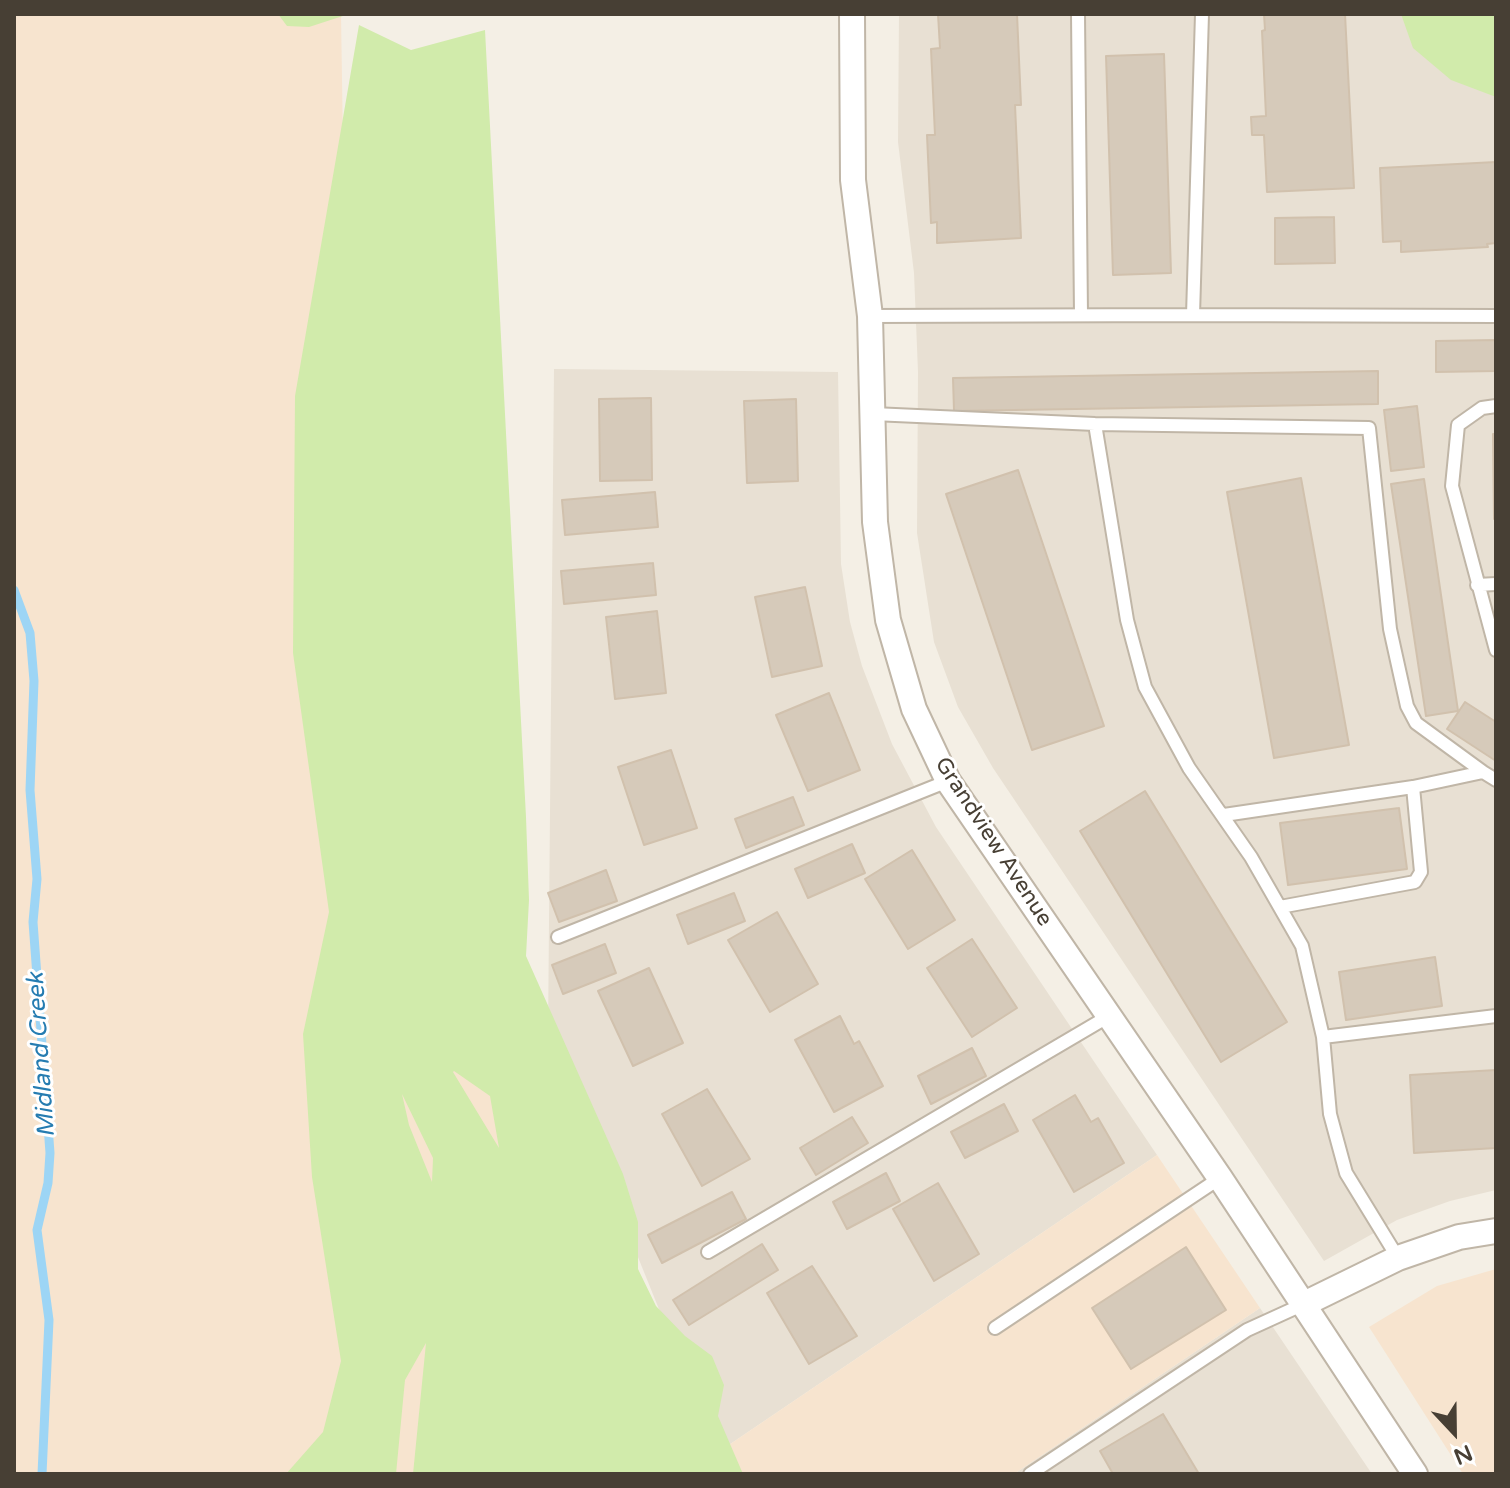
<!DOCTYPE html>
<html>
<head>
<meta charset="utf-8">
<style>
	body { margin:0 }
	#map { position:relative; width:1510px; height:1488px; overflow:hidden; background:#f4efe5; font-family:"Varela Round",sans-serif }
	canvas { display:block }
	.frame { position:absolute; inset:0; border:16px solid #473f34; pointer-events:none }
	.north { position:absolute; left:1414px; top:1392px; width:80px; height:80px; -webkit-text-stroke:6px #fff; paint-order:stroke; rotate:158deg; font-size:22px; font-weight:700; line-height:32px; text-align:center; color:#473f34 }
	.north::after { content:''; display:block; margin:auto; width:28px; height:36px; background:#473f34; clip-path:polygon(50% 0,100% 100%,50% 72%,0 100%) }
</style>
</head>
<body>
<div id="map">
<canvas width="1510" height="1488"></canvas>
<div class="frame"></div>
<div class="north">N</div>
</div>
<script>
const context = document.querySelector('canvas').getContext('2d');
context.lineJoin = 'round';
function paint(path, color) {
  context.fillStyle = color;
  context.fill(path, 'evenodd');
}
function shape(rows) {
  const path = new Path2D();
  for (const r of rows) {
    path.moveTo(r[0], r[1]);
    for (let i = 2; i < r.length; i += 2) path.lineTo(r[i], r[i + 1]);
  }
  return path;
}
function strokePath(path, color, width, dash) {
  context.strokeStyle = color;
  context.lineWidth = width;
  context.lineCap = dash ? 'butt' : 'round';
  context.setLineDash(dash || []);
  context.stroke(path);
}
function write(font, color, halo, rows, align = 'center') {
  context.font = font + ' "Varela Round",sans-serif';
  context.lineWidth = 6;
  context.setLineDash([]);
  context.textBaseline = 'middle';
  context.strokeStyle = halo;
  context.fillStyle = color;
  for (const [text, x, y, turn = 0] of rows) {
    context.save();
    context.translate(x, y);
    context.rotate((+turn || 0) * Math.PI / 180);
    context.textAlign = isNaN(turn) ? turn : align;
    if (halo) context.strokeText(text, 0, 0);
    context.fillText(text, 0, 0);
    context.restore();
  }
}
const residential = shape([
	[899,14,1496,14,1496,1190,1450,1201,1397,1220,1324,1261,993,768,958,707,934,642,917,533,918,372,914,273,898,142],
	[554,369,838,372,841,564,850,622,862,666,892,744,936,827,1157,1155,717,1453,548,1034],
	[1260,1308,1372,1474,1014,1474]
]);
const commercial = shape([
	[14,14,341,14,349,538,715,1474,14,1474],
	[1157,1155,1260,1308,1014,1474,726,1474,717,1453],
	[1496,1269,1496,1474,1463,1474,1369,1327,1437,1286]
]);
const green = shape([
	[278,14,349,14,309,27,287,26],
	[1401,14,1496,14,1496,97,1451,80,1413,48],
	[359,25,411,50,485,30,526,817,529,900,526,956,623,1174,638,1222,638,1269,656,1306,685,1336,712,1356,724,1385,718,1416,743,1474,413,1474,426,1343,405,1380,396,1474,286,1474,323,1432,341,1361,312,1177,303,1034,329,912,293,653,295,396],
	[454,1071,490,1096,499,1148,453,1072],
	[402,1094,433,1158,432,1182,409,1125]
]);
const stream = shape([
	[14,590,30,633,34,681,30,790,37,879,33,922,50,1153,48,1183,37,1230,49,1320,42,1474]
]);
const building = shape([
	[938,14,1017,14,1021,105,1015,105,1021,238,937,243,937,222,931,223,927,135,935,135,931,49,940,48,938,14],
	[1264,14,1345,14,1354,188,1267,192,1264,135,1252,135,1251,117,1266,116,1262,31,1265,30,1264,14],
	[1164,54,1171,273,1113,275,1106,56,1164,54],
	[1496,162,1496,243,1487,244,1488,247,1401,252,1401,241,1383,242,1380,168,1496,162],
	[1334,217,1335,263,1275,264,1275,218,1334,217],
	[1496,340,1496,371,1436,372,1436,341,1496,340],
	[1378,371,1378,404,954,411,953,378,1378,371],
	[651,398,652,480,600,481,599,399,651,398],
	[796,399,798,481,747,483,744,401,796,399],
	[1417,406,1424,467,1391,471,1384,410,1417,406],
	[1493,434,1496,434,1496,519,1494,519,1493,434],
	[1018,470,1104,726,1032,750,946,494,1018,470],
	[1301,478,1349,745,1274,758,1227,492,1301,478],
	[1424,479,1458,711,1426,716,1391,484,1424,479],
	[655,492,658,527,565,535,562,500,655,492],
	[653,563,656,595,564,604,561,571,653,563],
	[805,587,822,666,772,677,755,597,805,587],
	[657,611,666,693,615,699,606,617,657,611],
	[829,693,860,770,808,791,776,715,829,693],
	[1465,702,1496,722,1496,761,1447,729,1465,702],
	[671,750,697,828,644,845,618,767,671,750],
	[1145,791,1287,1022,1221,1062,1080,831,1145,791],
	[793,797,804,825,746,848,735,819,793,797],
	[1399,808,1407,869,1288,885,1280,823,1399,808],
	[852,844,865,873,808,898,795,869,852,844],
	[912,850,955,920,908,949,865,879,912,850],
	[606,870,617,901,559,922,548,893,606,870],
	[734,893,745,921,688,944,677,915,734,893],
	[777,912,818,984,770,1012,728,940,777,912],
	[972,939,1017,1008,972,1037,927,968,972,939],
	[605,944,616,973,563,994,552,965,605,944],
	[1435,957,1442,1006,1346,1020,1339,972,1435,957],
	[649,968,683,1043,633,1066,598,991,649,968],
	[840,1016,854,1044,859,1041,883,1086,834,1112,795,1040,840,1016],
	[972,1048,986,1076,931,1104,918,1076,972,1048],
	[1496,1070,1496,1148,1414,1153,1410,1075,1496,1070],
	[707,1089,750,1159,702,1186,662,1114,707,1089],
	[1075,1095,1091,1122,1098,1118,1124,1163,1074,1192,1033,1120,1075,1095],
	[1004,1104,1018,1131,965,1158,951,1132,1004,1104],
	[852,1117,868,1143,816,1175,800,1148,852,1117],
	[886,1173,900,1201,847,1229,833,1202,886,1173],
	[938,1183,979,1254,934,1281,893,1209,938,1183],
	[732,1192,746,1219,662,1263,648,1235,732,1192],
	[762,1244,778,1270,689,1325,673,1300,762,1244],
	[1186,1247,1226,1310,1131,1369,1092,1308,1186,1247],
	[812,1266,857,1336,809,1364,767,1293,812,1266],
	[1163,1414,1199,1474,1113,1474,1100,1451,1163,1414]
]);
const service = shape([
	[1078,14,1081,315],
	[1193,315,1496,316],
	[870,316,1193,315,1202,14],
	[1496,406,1482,408,1458,425,1452,486,1496,650],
	[873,414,1095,424,1369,428,1390,629,1407,706,1416,723,1483,772],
	[1095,424,1127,620,1145,687,1189,768,1251,857,1302,946,1323,1037,1330,1114,1346,1173,1398,1258],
	[1477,585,1496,584],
	[1224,815,1413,787,1483,772,1496,780],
	[1280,907,1415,882,1421,872,1413,787],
	[558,937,948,781],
	[1323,1037,1496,1016],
	[708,1252,1109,1016],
	[995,1328,1220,1178],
	[1030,1474,1247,1330,1304,1304]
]);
const minor = shape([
	[852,14,853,180,870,316,875,522,888,620,914,709,948,781,1220,1178,1415,1474],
	[1304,1304,1398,1258,1459,1237,1496,1231]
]);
const streetNames = [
	["Grandview Avenue",993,842,57]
];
const waterNames = [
	["Midland Creek",42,1055,-94]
];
paint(residential, '#e8e0d3');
paint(commercial, '#f7e4cf');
paint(green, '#d1ebab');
strokePath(stream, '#9dd5f5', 9);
paint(building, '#d6caba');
strokePath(building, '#d1c1ad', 2);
strokePath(service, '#c0b6a7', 16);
strokePath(minor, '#c0b6a7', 28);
strokePath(service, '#fff', 12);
strokePath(minor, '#fff', 24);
write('22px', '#473f34', '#fff', streetNames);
write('italic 24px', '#257cb1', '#fff', waterNames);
</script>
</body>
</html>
